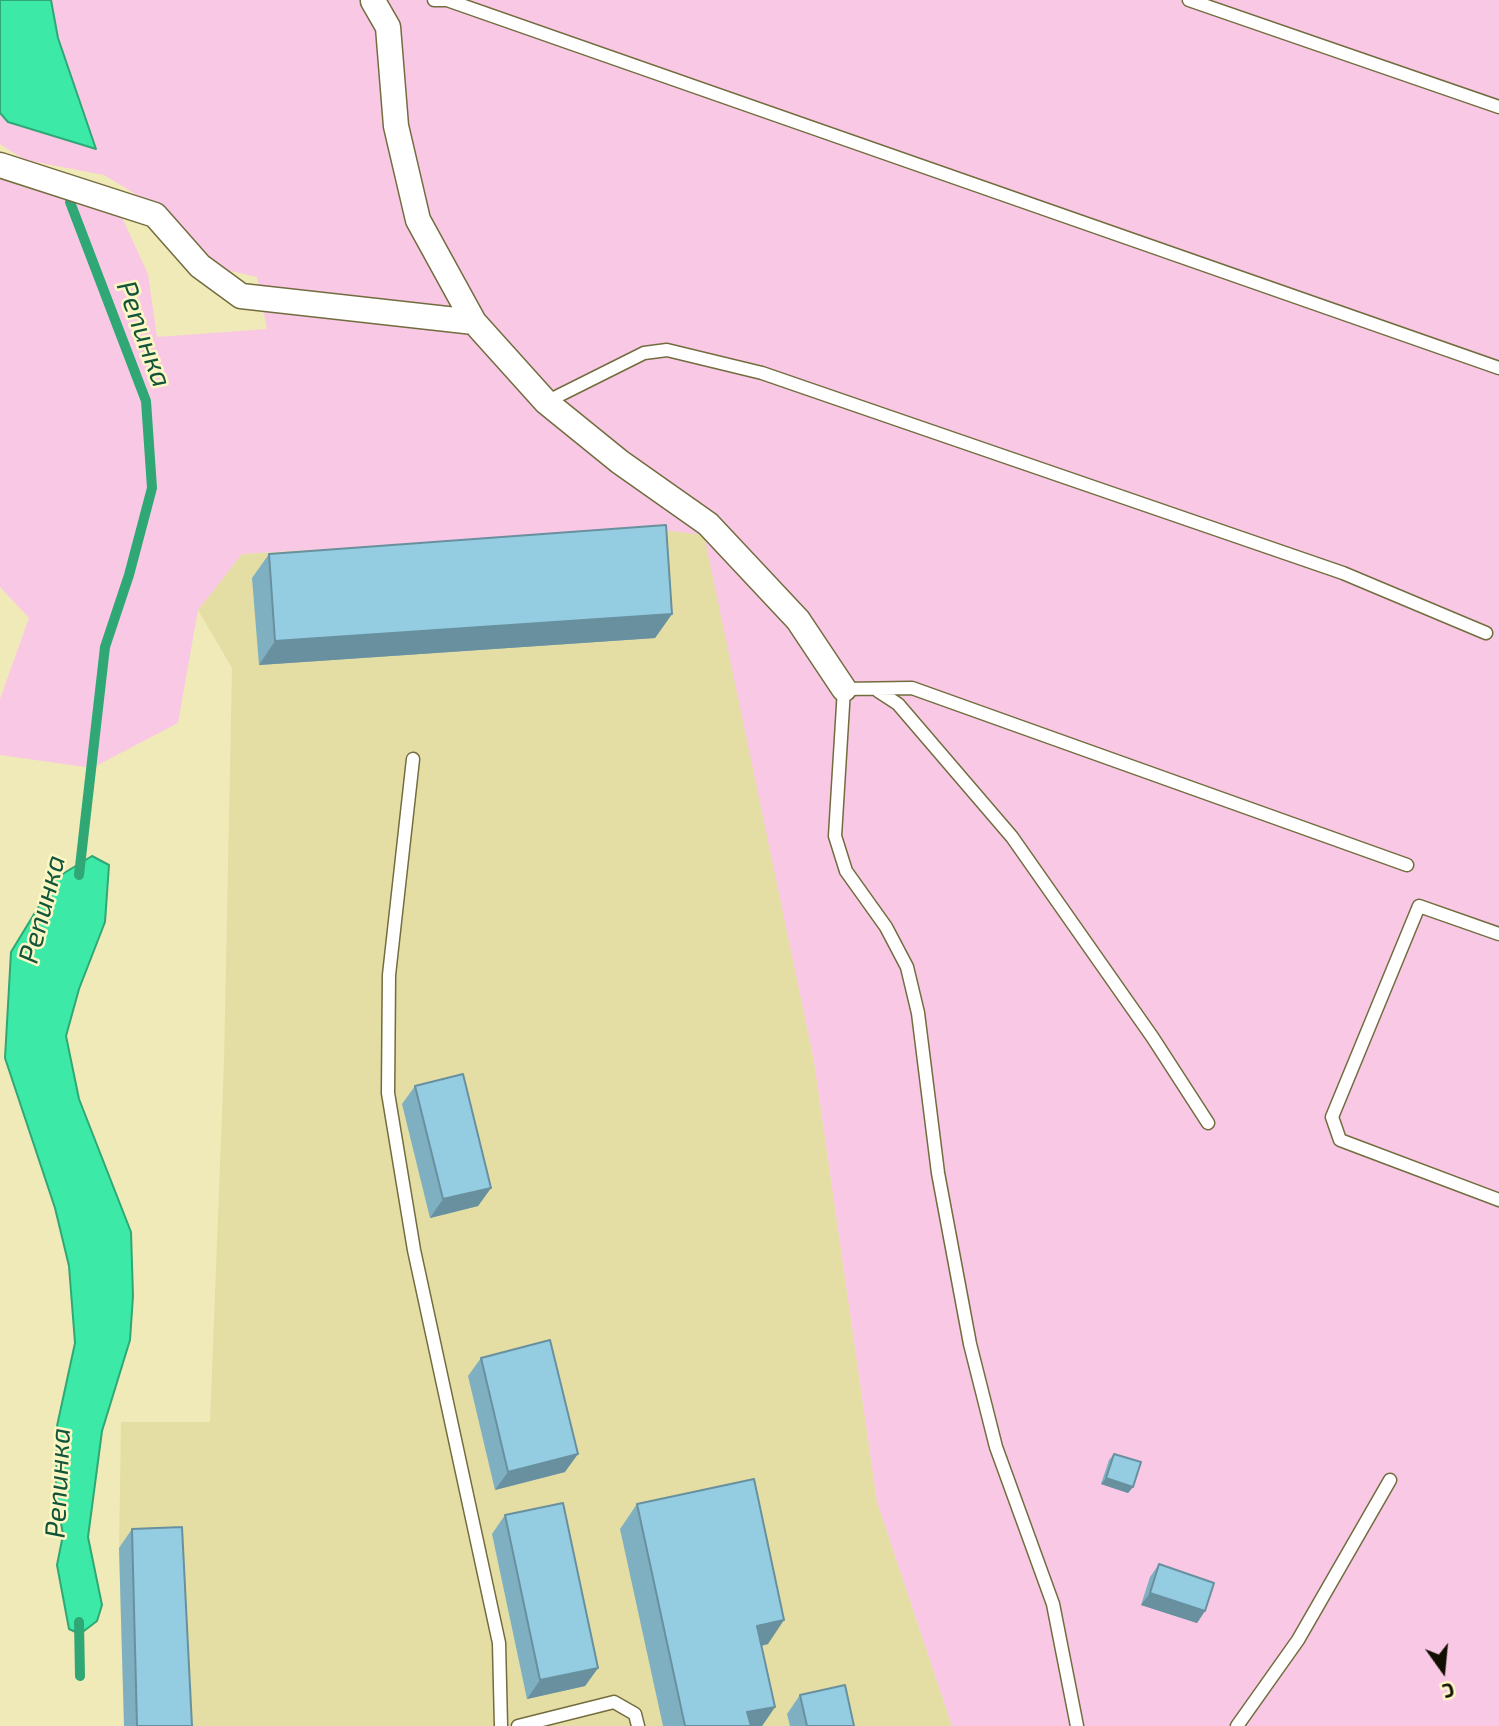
<!DOCTYPE html>
<html>
<head>
<meta charset="utf-8">
<style>
	body { margin:0 }
	#map { position:relative; width:1499px; height:1726px; overflow:hidden; background:#f0eab8; font-family:"Exo 2",sans-serif }
	canvas { display:block }
	.north { position:absolute; left:1408px; top:1635px; width:70px; height:70px; -webkit-text-stroke:5px #fdf7c5; paint-order:stroke; rotate:165deg; font-size:19px; font-weight:700; line-height:28px; text-align:center; color:#110f01 }
	.north::after { content:''; display:block; margin:auto; width:24px; height:32px; background:#110f01; clip-path:polygon(50% 0,100% 100%,50% 72%,0 100%) }
</style>
</head>
<body>
<div id="map">
<canvas width="1499" height="1726"></canvas>
<div class="north">С</div>
</div>
<script>
const context = document.querySelector('canvas').getContext('2d');
context.lineJoin = 'round';
function paint(path, color) {
  context.fillStyle = color;
  context.fill(path, 'evenodd');
}
function shape(rows) {
  const path = new Path2D();
  for (const r of rows) {
    path.moveTo(r[0], r[1]);
    for (let i = 2; i < r.length; i += 2) path.lineTo(r[i], r[i + 1]);
  }
  return path;
}
function strokePath(path, color, width, dash) {
  context.strokeStyle = color;
  context.lineWidth = width;
  context.lineCap = dash ? 'butt' : 'round';
  context.setLineDash(dash || []);
  context.stroke(path);
}
function write(font, color, halo, rows, align = 'center') {
  context.font = font + ' "Exo 2",sans-serif';
  context.lineWidth = 5;
  context.setLineDash([]);
  context.textBaseline = 'middle';
  context.strokeStyle = halo;
  context.fillStyle = color;
  for (const [text, x, y, turn = 0] of rows) {
    context.save();
    context.translate(x, y);
    context.rotate((+turn || 0) * Math.PI / 180);
    context.textAlign = isNaN(turn) ? turn : align;
    if (halo) context.strokeText(text, 0, 0);
    context.fillText(text, 0, 0);
    context.restore();
  }
}
const built = shape([
	[655,529,705,535,814,1061,877,1502,952,1726,124,1726,119,1548,121,1422,210,1422,224,1061,232,668,198,610,242,554]
]);
const green = shape([
	[51,0,1499,0,1499,1726,952,1726,877,1502,814,1061,704,535,655,529,242,554,198,610,178,723,92,768,0,755,0,699,29,618,0,587,0,177,20,186,121,215,148,274,157,337,267,329,257,277,222,269,168,214,104,175,25,160,0,144,0,113,8,122,95,149,58,38]
]);
const water = shape([
	[0,0,51,0,58,38,96,149,8,122,0,113,0,0],
	[92,856,109,865,105,922,79,989,66,1036,79,1099,131,1232,133,1296,130,1340,102,1431,88,1537,102,1605,97,1621,80,1634,69,1629,57,1565,63,1535,56,1492,57,1426,75,1343,69,1266,55,1208,5,1058,11,952,56,878,92,856]
]);
const stream = shape([
	[70,202,146,401,152,488,129,575,105,647,79,875],
	[79,1622,80,1676]
]);
const service = shape([
	[434,0,447,0,1499,368],
	[1189,0,1499,107],
	[546,402,644,353,667,350,762,373,1343,573,1486,633],
	[878,691,898,704,1012,837,1153,1038,1208,1123],
	[413,759,389,975,388,1093,414,1250,499,1643,501,1726],
	[1499,934,1419,906,1332,1117,1340,1140,1499,1200],
	[518,1726,614,1702,635,1714,638,1726],
	[1077,1726,1053,1604,996,1447,970,1344,938,1173,918,1013,907,967,886,927,846,871,835,836,844,689,912,688,1407,865],
	[1237,1726,1298,1640,1390,1480]
]);
const minor = shape([
	[373,1,388,27,396,126,418,220,474,322],
	[0,165,155,215,200,266,241,296,474,322,546,402,620,462,708,524,798,620,844,689]
]);
const wall = shape([
	[269,554,672,614,655,638,259,665,252,578],
	[415,1086,491,1188,478,1206,430,1218,402,1104],
	[481,1358,565,1472,495,1490,468,1376],
	[1114,1454,1133,1487,1128,1493,1101,1484,1109,1460],
	[637,1504,768,1644,762,1646,775,1707,762,1726,663,1726,620,1529],
	[505,1515,598,1668,585,1686,527,1699,492,1534],
	[132,1529,192,1726,124,1726,119,1548],
	[1159,1564,1205,1611,1197,1623,1141,1605,1150,1577],
	[800,1695,854,1726,790,1726,787,1714]
]);
const shadedWall = shape([
	[672,614,655,638,259,665,275,641],
	[491,1188,478,1206,430,1218,443,1199],
	[578,1454,565,1472,495,1490,508,1472],
	[1106,1478,1133,1487,1128,1493,1101,1484],
	[1150,1593,1205,1611,1197,1623,1141,1605],
	[784,1620,768,1644,741,1650,757,1626],
	[598,1668,585,1686,527,1699,540,1680],
	[775,1707,762,1726,738,1726,747,1712]
]);
const building = shape([
	[666,525,672,614,275,641,269,554,666,525],
	[463,1074,491,1188,443,1199,415,1086,463,1074],
	[550,1340,578,1454,508,1472,481,1358,550,1340],
	[1114,1454,1141,1462,1133,1487,1106,1478,1114,1454],
	[754,1479,784,1620,757,1626,775,1707,747,1712,751,1726,685,1726,637,1504,754,1479],
	[563,1503,598,1668,540,1680,505,1515,563,1503],
	[182,1527,192,1726,137,1726,132,1529,182,1527],
	[1159,1564,1214,1583,1205,1611,1150,1593,1159,1564],
	[845,1685,854,1726,807,1726,800,1695,845,1685]
]);
const waterNames = [
	["Репинка",144,334,70],
	["Репинка",42,909,-75],
	["Репинка",58,1483,-87]
];
paint(built, '#e4dea4');
paint(green, '#f9c8e5');
paint(water, '#3ce9a7');
strokePath(water, '#2fa875', 2);
strokePath(stream, '#2fa875', 10);
strokePath(service, '#726c3e', 15);
strokePath(minor, '#726c3e', 27);
strokePath(service, '#fff', 12);
strokePath(minor, '#fff', 24);
paint(wall, '#7fb0c2');
paint(shadedWall, '#68909e');
paint(building, '#94cde2');
strokePath(building, '#68909e', 2);
write('italic 28px', '#13553b', '#fdf7c5', waterNames);
</script>
</body>
</html>
